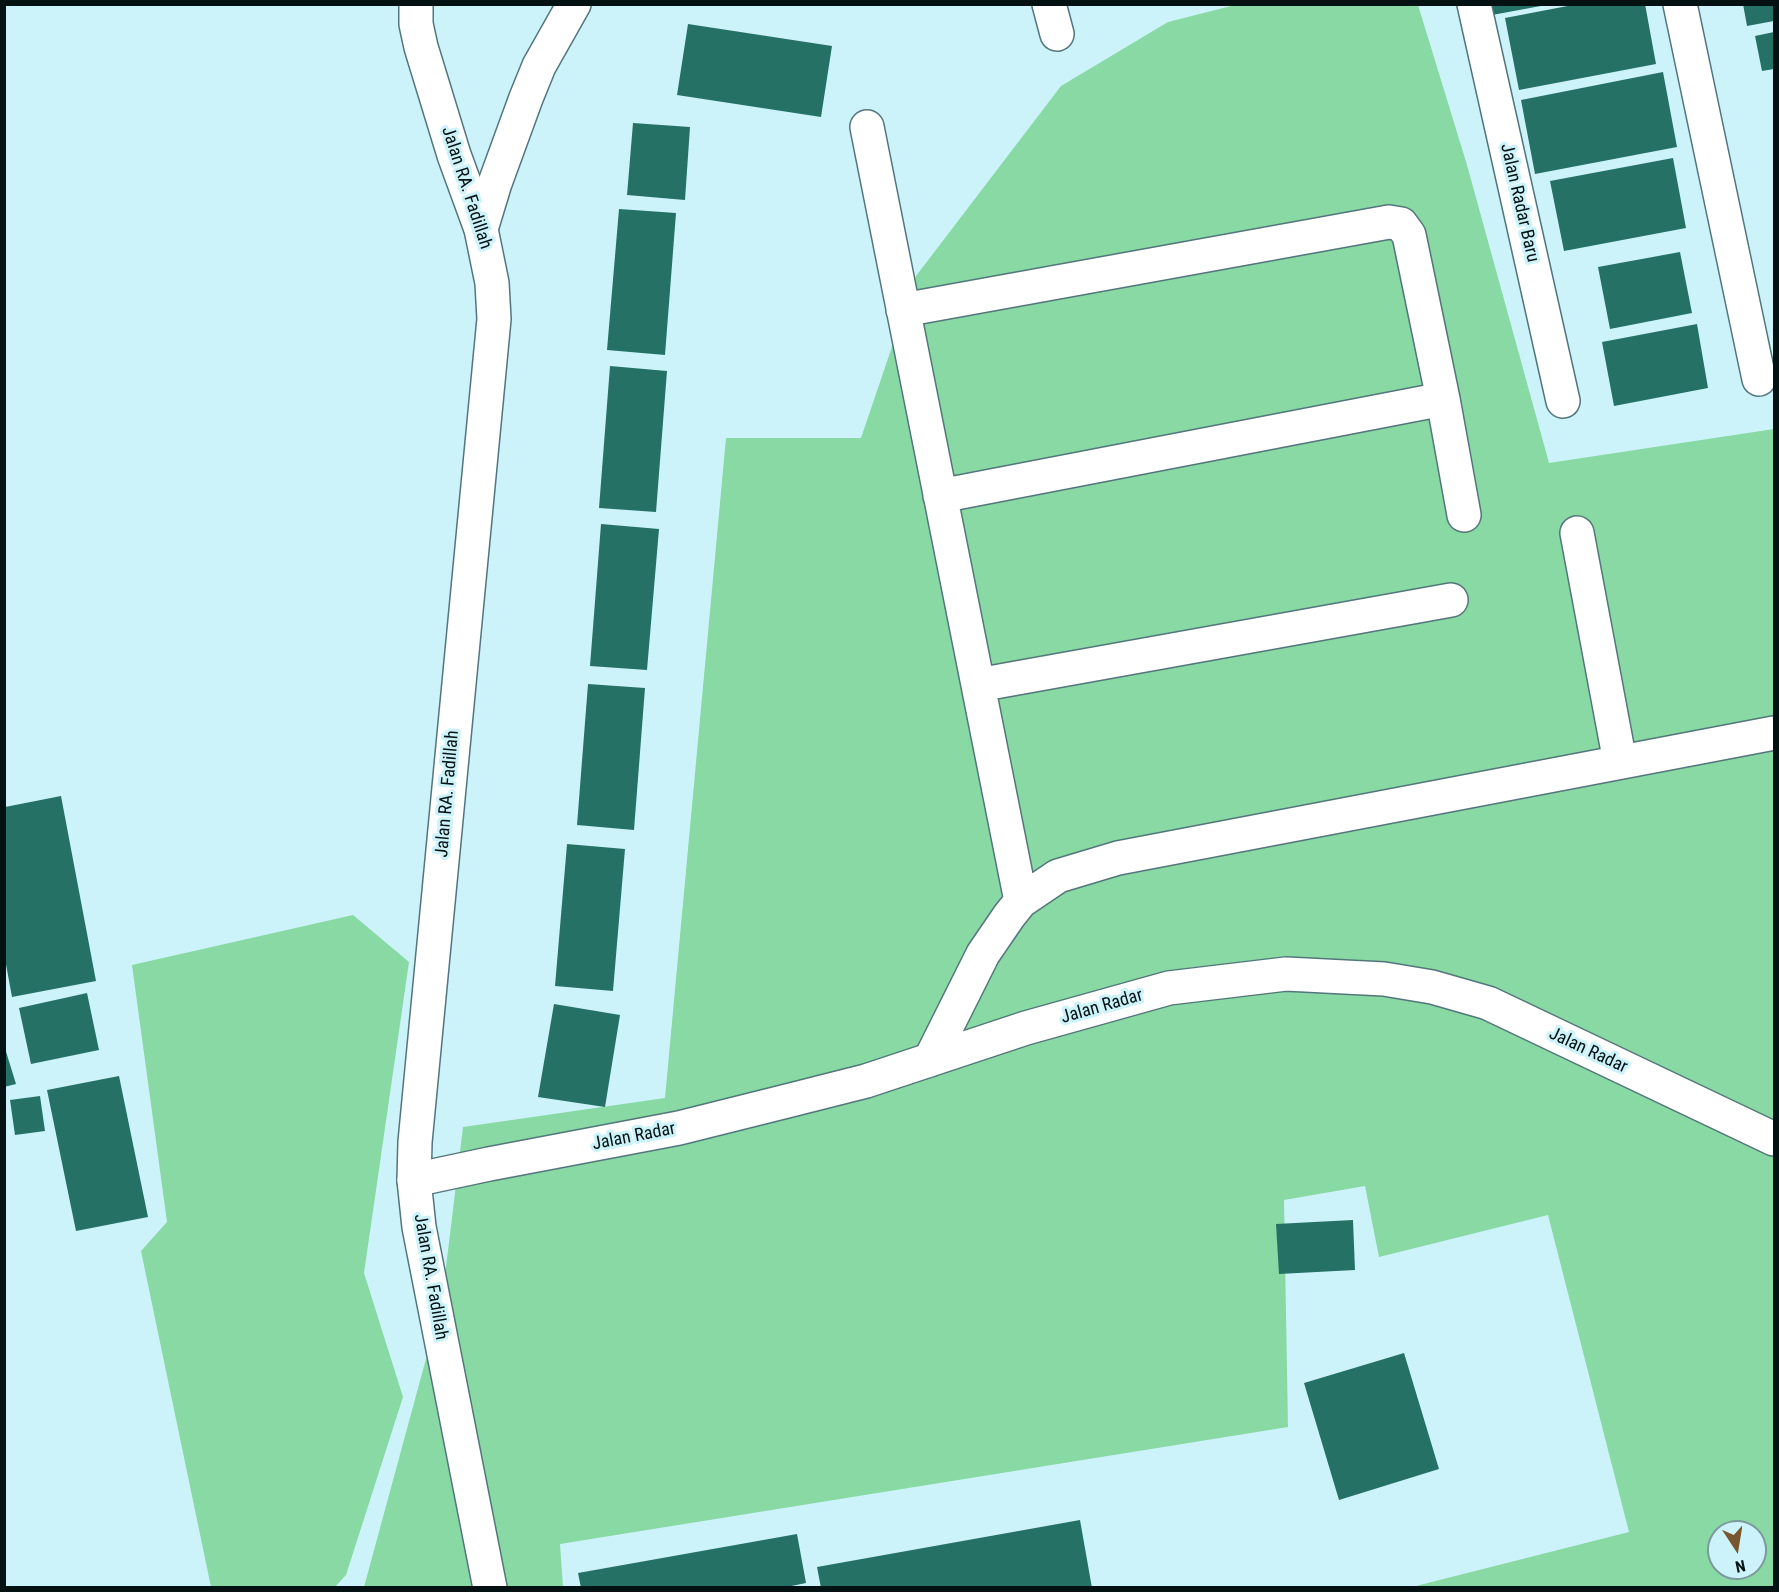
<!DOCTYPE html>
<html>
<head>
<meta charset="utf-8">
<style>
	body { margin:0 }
	#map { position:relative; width:1779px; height:1592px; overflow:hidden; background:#ccf3fa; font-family:"Roboto Condensed",sans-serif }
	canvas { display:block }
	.frame { position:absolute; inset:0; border:6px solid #041113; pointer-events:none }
	.north { position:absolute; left:1707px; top:1520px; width:60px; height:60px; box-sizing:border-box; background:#ccf3fa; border:2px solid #7c999e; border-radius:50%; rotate:168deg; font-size:16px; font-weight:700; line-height:24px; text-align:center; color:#041113 }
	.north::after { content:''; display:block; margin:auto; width:21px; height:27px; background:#78572e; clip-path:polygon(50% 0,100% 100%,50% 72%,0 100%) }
</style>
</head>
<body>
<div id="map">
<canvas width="1779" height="1592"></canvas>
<div class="frame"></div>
<div class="north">N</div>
</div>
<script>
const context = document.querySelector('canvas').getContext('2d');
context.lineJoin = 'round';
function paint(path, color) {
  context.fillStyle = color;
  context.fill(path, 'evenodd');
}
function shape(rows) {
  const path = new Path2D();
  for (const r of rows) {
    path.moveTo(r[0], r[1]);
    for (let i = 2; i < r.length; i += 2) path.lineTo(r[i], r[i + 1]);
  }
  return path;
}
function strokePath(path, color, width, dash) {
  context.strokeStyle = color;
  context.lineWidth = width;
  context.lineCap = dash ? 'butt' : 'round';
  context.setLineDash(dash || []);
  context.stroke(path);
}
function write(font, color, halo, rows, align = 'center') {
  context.font = font + ' "Roboto Condensed",sans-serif';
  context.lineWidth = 6;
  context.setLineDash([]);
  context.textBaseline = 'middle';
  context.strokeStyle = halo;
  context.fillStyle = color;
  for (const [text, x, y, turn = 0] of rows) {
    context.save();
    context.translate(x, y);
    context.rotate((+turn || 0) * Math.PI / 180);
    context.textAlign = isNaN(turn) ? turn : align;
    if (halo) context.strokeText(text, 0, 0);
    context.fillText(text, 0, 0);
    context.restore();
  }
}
const green = shape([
	[1235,5,1418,5,1467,165,1549,463,1774,429,1774,1587,1412,1587,1629,1532,1548,1215,1379,1257,1365,1186,1284,1200,1288,1427,560,1544,563,1587,364,1587,442,1300,463,1127,665,1098,726,438,861,438,916,276,1061,86,1168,22],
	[1719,1532,1755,1532,1755,1568,1719,1568],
	[353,915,409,962,364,1273,403,1397,346,1575,335,1587,211,1587,141,1251,167,1222,132,965]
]);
const building = shape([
	[1490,4,1541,4,1541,6,1492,15],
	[1578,4,1645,4,1656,64,1519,90,1505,18],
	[1743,4,1774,4,1774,21,1747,26],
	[688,24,832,46,821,117,677,95],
	[1774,32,1774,69,1762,71,1755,36],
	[1663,72,1677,147,1535,174,1521,100],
	[633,123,690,127,685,200,627,195],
	[1673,158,1686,228,1564,251,1550,181],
	[619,209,676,213,665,355,607,350],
	[1680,252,1692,313,1610,329,1598,267],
	[1697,324,1708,388,1614,406,1602,342],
	[610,366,667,371,656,512,599,508],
	[601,524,659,529,647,670,590,666],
	[588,684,645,688,634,830,577,825],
	[61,796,96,981,12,997,5,959,5,807],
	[567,844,625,849,613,991,555,986],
	[87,993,99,1050,31,1064,19,1008],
	[554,1004,620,1015,605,1107,538,1097],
	[4,1045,16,1084,4,1087],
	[119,1076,148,1217,76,1231,47,1090],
	[40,1096,45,1131,15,1135,10,1100],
	[1353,1220,1355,1270,1279,1274,1276,1224],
	[1404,1353,1439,1469,1339,1500,1304,1383],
	[1080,1520,1092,1588,821,1588,817,1567],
	[797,1534,806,1583,782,1588,581,1588,578,1573]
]);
const minor = shape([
	[1049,4,1057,34],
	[1474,4,1563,401],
	[1680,4,1759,379],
	[867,127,1021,901],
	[481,229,495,183,526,98,539,66,574,4],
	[903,310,1389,222,1401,224,1409,235,1443,399,1464,515],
	[940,496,1443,399],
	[1577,533,1620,762],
	[978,685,1451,600],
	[930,1060,983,954,1009,916,1021,901,1058,876,1118,858,1774,733],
	[414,1180,489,1164,679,1128,787,1101,866,1081,1026,1028,1169,988,1286,974,1384,979,1432,987,1488,1003,1774,1139]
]);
const major = shape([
	[416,4,416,24,421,47,454,155,481,229,492,283,494,319,415,1142,414,1180,419,1227,490,1588]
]);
const streetNames = [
	["Jalan RA. Fadillah",466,188,72],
	["Jalan Radar Baru",1519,203,77],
	["Jalan RA. Fadillah",448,794,-85],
	["Jalan Radar",1102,1007,-16],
	["Jalan Radar",1588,1051,25],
	["Jalan Radar",634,1137,-11],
	["Jalan RA. Fadillah",430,1277,80]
];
paint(green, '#88d9a3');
paint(building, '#267166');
strokePath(minor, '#53767c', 36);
strokePath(major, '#53767c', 36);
strokePath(minor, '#fff', 33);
strokePath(major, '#fff', 33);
write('18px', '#041113', '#ccf3fa', streetNames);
</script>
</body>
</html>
